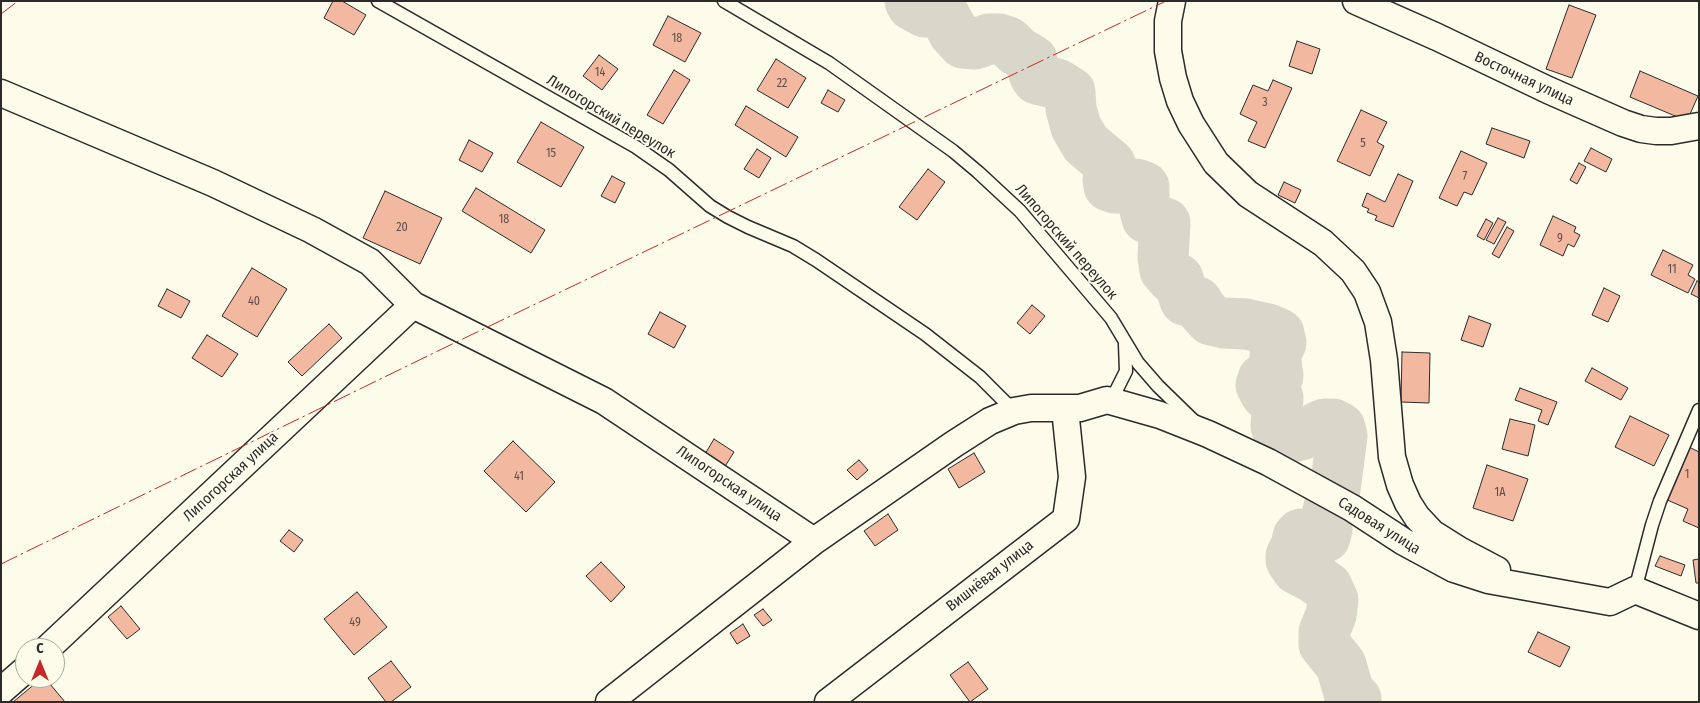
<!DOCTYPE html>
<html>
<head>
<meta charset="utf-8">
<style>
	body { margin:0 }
	#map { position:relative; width:1700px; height:703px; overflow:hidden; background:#fdfbea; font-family:"Fira Sans Condensed",sans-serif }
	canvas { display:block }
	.frame { position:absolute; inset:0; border:2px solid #2b2b2b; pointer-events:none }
	.north { position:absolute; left:15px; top:638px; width:50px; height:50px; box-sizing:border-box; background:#fdfbea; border:1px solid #a9a89e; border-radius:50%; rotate:0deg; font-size:14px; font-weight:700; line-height:20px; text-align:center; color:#2b2b2b }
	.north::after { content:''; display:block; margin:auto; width:18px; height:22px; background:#c62828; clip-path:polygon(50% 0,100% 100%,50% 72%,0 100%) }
</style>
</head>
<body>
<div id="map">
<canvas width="1700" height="703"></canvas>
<div class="frame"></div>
<div class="north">С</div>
</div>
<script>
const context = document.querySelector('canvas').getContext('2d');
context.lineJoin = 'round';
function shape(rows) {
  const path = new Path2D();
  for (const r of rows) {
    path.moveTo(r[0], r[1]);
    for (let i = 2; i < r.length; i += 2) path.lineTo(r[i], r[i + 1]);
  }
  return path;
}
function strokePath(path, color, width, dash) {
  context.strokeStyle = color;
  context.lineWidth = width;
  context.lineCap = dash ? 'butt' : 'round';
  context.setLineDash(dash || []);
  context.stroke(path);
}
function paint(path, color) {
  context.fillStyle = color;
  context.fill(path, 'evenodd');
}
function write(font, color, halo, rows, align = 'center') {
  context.font = font + ' "Fira Sans Condensed",sans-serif';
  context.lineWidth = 4;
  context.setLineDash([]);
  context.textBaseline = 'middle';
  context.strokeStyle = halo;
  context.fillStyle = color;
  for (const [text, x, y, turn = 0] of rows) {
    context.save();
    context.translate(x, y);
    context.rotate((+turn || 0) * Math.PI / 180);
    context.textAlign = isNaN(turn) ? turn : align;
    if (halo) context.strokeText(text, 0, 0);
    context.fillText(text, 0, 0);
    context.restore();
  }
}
const river = shape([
	[910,1,912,5,925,12,936,11,944,15,954,33,963,43,975,44,989,39,999,39,1008,42,1017,51,1032,60,1034,74,1037,79,1057,84,1070,92,1071,109,1076,127,1086,144,1110,164,1111,172,1108,180,1109,186,1115,188,1126,188,1136,184,1144,187,1144,206,1147,218,1165,223,1163,257,1165,270,1172,278,1178,279,1185,300,1197,302,1201,309,1211,320,1224,323,1246,324,1268,329,1279,334,1281,343,1275,354,1278,376,1271,379,1263,379,1261,385,1266,394,1271,395,1278,398,1276,426,1279,434,1288,438,1304,434,1324,424,1333,424,1340,428,1342,436,1335,490],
	[1329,507,1326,519,1327,529,1325,537,1320,539,1312,534,1309,535,1301,534,1298,537,1296,546,1291,556,1291,560,1297,569,1314,578,1327,587,1333,600,1331,615,1324,632,1324,644,1341,665,1349,693,1356,699,1356,702]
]);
const building = shape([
	[333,1,342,1,366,15,354,35,324,18,333,1],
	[1569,5,1596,15,1572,78,1546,69,1569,5],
	[668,16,701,33,685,62,653,45,668,16],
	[1297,41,1320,49,1312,74,1289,66,1297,41],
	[599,55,618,69,602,90,583,76,599,55],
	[776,59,806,78,788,108,757,90,776,59],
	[674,70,690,80,663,124,647,115,674,70],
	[1640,71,1698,96,1687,121,1630,97,1640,71],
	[1273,80,1292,88,1265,148,1248,141,1257,122,1240,114,1253,85,1268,91,1273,80],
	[828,90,845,100,838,112,821,103,828,90],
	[746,106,798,137,786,157,735,125,746,106],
	[1361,110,1387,122,1377,142,1384,146,1370,176,1337,161,1361,110],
	[541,122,584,147,561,187,517,162,541,122],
	[1492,128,1530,141,1524,158,1486,144,1492,128],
	[469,140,493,153,482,172,459,160,469,140],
	[1591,148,1612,159,1606,172,1584,161,1591,148],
	[757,149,771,158,759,178,744,169,757,149],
	[1461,151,1487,163,1472,195,1464,192,1457,206,1439,198,1461,151],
	[1579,163,1586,167,1577,184,1570,180,1579,163],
	[928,169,945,182,917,220,899,207,928,169],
	[1398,174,1413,181,1393,227,1375,220,1377,216,1367,212,1369,209,1362,206,1367,193,1385,202,1398,174],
	[612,176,625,183,615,203,601,196,612,176],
	[1284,182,1301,190,1295,203,1278,195,1284,182],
	[476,188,545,230,531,253,462,211,476,188],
	[385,191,442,218,420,264,363,238,385,191],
	[1553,216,1576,227,1574,232,1580,235,1574,247,1568,244,1563,256,1540,245,1553,216],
	[1498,218,1506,222,1494,244,1486,240,1498,218],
	[1486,219,1493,223,1484,240,1477,236,1486,219],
	[1507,227,1514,231,1499,258,1492,254,1507,227],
	[1663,250,1693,265,1688,275,1695,279,1688,293,1651,275,1663,250],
	[252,268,287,289,257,337,222,316,252,268],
	[1697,281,1699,282,1699,298,1691,294,1697,281],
	[1604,288,1620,296,1608,322,1592,315,1604,288],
	[167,289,190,301,181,318,158,306,167,289],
	[1032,305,1045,316,1030,334,1017,323,1032,305],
	[660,312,686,326,674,348,648,334,660,312],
	[1469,316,1491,324,1483,347,1461,340,1469,316],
	[329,324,342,338,302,376,288,362,329,324],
	[207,335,238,354,222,377,192,358,207,335],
	[1402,352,1430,353,1429,403,1401,402,1402,352],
	[1592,368,1628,388,1621,400,1585,381,1592,368],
	[1520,388,1557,402,1548,425,1538,421,1542,410,1515,400,1520,388],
	[1630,416,1669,435,1654,466,1615,447,1630,416],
	[1510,419,1535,425,1528,456,1502,449,1510,419],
	[714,439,734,452,724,468,705,454,714,439],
	[513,441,555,482,526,512,484,471,513,441],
	[1689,447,1699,452,1699,528,1683,521,1688,509,1665,499,1689,447],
	[974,453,985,472,959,488,948,469,974,453],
	[859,460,868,470,857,480,847,470,859,460],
	[1487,465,1528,479,1513,521,1473,508,1487,465],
	[888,514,898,530,875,546,864,531,888,514],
	[289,530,303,540,294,552,280,541,289,530],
	[1660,556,1685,565,1681,576,1655,566,1660,556],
	[1699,559,1699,583,1696,583,1693,560,1699,559],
	[601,562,625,587,611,602,586,576,601,562],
	[357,592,387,627,354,655,324,619,357,592],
	[121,606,140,629,127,639,108,617,121,606],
	[763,609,772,620,763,626,754,615,763,609],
	[743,624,750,636,737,644,730,633,743,624],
	[1538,632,1570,647,1560,667,1528,652,1538,632],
	[391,661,411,687,391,702,386,702,368,678,391,661],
	[968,662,988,689,970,702,950,675,968,662],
	[42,678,45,678,65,702,13,702,42,678]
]);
const lane = shape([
	[378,1,636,147,669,170,710,206,728,217,748,227,793,246,816,260,925,334,980,377,1014,411],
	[724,1,829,63,953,151,978,172,1020,211,1111,318,1138,363,1158,386,1195,422],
	[1107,400,1115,393,1126,371,1125,344],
	[1635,590,1652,525,1660,501,1699,410]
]);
const street = shape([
	[1172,1,1168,21,1168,51,1173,78,1180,101,1191,124,1216,163,1248,194,1323,243,1353,271,1367,292,1378,322,1384,360,1392,457,1400,485,1408,503,1417,517,1432,533,1459,550,1497,570],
	[1356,1,1437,37,1548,90,1623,123,1641,129,1656,131,1671,131,1699,126],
	[1,93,213,183,312,230,370,262,413,305,604,401,814,541],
	[48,648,413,305],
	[1,691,25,670],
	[609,702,814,541,954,444,990,421,1014,411,1031,408,1080,408,1107,400,1160,415,1208,434,1268,462,1352,508,1404,542,1454,569,1488,580,1610,602,1635,590,1699,616],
	[828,702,1066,519,1072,477,1065,409]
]);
const power = shape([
	[1,14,18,1],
	[1,564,446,347,1166,1]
]);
const numberNames = [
	["18",677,39],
	["14",600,73],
	["22",782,84],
	["3",1265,103],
	["5",1363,144],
	["15",551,154],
	["7",1465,177],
	["18",504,220],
	["20",402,228],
	["9",1560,239],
	["11",1672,270],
	["40",254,302],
	["1",1687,475],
	["41",519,477],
	["1А",1500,493],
	["49",355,623]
];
const streetNames = [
	["Восточная улица",1524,79,25],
	["Липогорский переулок",611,117,31],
	["Липогорский переулок",1066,242,49],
	["Липогорская улица",231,477,-43],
	["Липогорская улица",729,484,34],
	["Садовая улица",1379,526,32],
	["Вишнёвая улица",990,576,-38]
];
strokePath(river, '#d8d7c9', 51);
paint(building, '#f2b8a0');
strokePath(building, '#2b2b2b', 1);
strokePath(lane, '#2b2b2b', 15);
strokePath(street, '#2b2b2b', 29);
strokePath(lane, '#fdfbea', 12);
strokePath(street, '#fdfbea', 26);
strokePath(power, '#c62828', 1, [18, 4, 2.5, 4]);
write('12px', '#5d4e48', null, numberNames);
write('15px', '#2b2b2b', '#fdfbea', streetNames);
</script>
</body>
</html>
